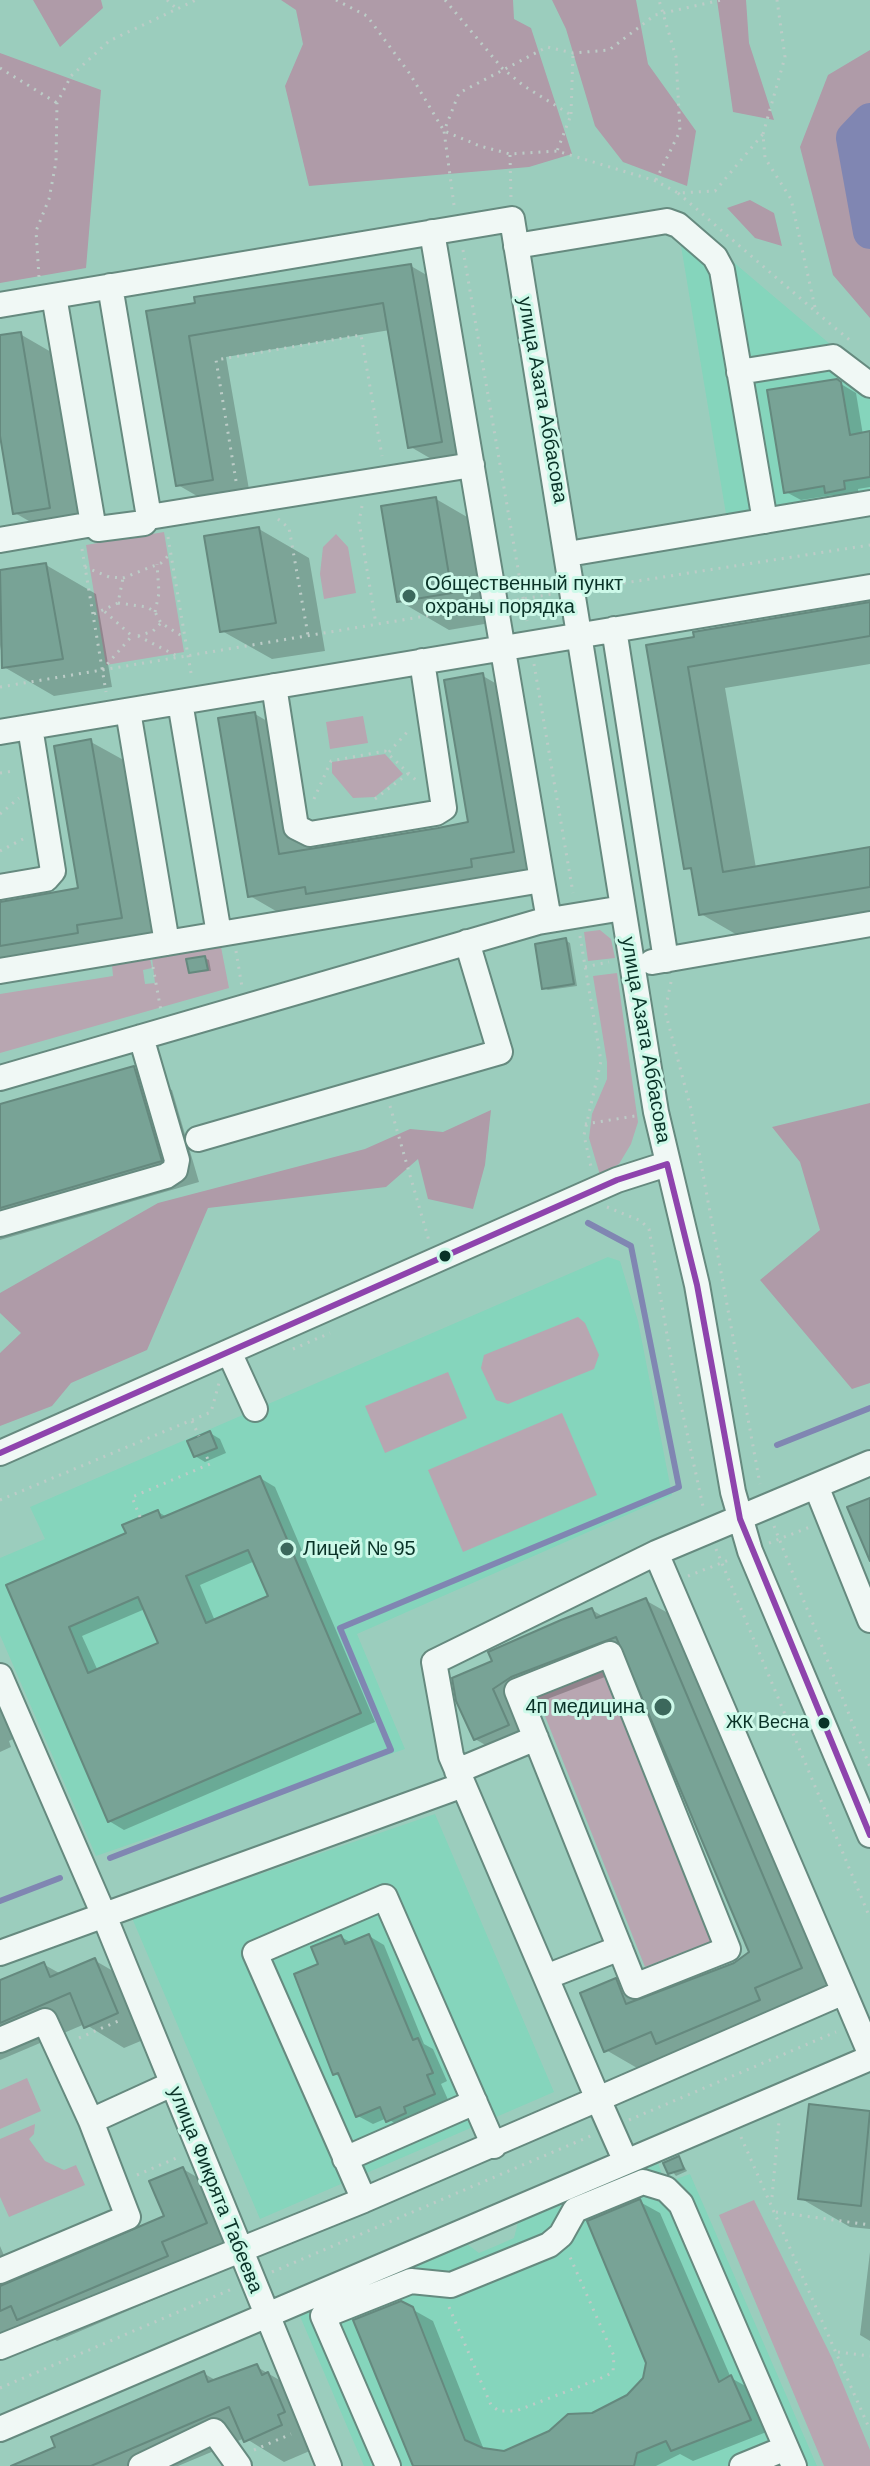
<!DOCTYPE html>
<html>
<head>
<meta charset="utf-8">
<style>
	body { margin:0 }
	canvas { display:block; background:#9bcdbd }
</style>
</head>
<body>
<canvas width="870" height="2466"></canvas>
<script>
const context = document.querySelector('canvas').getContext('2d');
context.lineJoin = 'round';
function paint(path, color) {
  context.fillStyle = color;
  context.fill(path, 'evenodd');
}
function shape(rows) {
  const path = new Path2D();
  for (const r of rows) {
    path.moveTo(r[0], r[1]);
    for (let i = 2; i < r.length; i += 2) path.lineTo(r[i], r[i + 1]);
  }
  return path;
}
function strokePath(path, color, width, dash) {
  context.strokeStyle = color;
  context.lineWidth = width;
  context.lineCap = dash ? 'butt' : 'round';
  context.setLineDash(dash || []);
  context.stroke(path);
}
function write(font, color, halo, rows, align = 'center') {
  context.font = font + ' Arial,sans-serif';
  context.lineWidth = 6;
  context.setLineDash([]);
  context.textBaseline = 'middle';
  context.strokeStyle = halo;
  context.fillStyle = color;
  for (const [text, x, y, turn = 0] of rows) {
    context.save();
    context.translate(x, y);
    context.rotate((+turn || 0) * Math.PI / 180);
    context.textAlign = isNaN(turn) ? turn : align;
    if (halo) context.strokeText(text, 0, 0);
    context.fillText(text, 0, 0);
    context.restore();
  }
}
const built = shape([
	[692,227,870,378,870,490,726,514,680,240],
	[608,1257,620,1261,638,1321,672,1495,357,1634,405,1749,96,1856,0,1635,0,1558,45,1539,30,1507],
	[435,1814,554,2092,260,2219,132,1918],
	[658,2163,665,2183,690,2174,817,2466,364,2466,299,2314,467,2244,479,2253,498,2245,514,2238,518,2222]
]);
const green = shape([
	[164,532,184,652,106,665,86,545],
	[336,534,348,547,356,593,324,599,320,574,323,547],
	[363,716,368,743,330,749,326,722],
	[385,754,403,774,375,797,353,798,332,773,332,762],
	[600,930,611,939,615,958,588,961,584,932],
	[221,947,229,988,0,1053,0,994,113,976,112,965,150,958,152,968,143,970,145,984,155,983,152,958],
	[617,973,638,1122,631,1144,619,1164,600,1175,589,1138,592,1114,607,1079,607,1062,593,976],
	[578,1317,585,1323,599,1355,594,1369,508,1404,496,1400,481,1368,484,1355],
	[448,1372,467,1418,385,1453,365,1406],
	[562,1413,597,1495,463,1552,428,1470],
	[607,1662,717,1939,645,1967,535,1691],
	[27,2078,41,2111,0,2129,0,2090],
	[35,2124,34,2134,29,2139,45,2161,64,2170,76,2165,85,2185,9,2217,0,2197,0,2139],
	[754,2200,832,2358,870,2450,870,2466,824,2466,719,2215]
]);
const forest = shape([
	[33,0,101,0,103,8,60,47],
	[281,0,513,0,514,19,531,28,572,154,529,167,309,186,285,86,303,44,296,10],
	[552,0,636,0,648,64,696,131,687,186,623,162,595,126,566,29],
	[717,0,746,0,749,43,774,120,733,112],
	[870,50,870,318,833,275,800,147,828,75],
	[0,53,101,90,86,268,0,283],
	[750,200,774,213,782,246,755,238,727,208],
	[870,1103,870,1383,852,1389,760,1280,820,1230,800,1162,772,1127],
	[491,1110,485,1165,473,1209,428,1199,418,1159,386,1187,208,1208,147,1350,71,1383,52,1406,0,1426,0,1353,21,1333,0,1313,0,1293,158,1203,365,1149,410,1129,443,1132]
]);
const shadow = shape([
	[411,266,449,288,479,463,447,468,409,446,390,330,226,357,251,501,216,507,178,485,149,312],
	[20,334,58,356,88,529,53,535,15,513,0,424,0,337],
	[836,381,856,393,863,435,870,433,870,487,858,489,859,497,842,500,833,495,801,500,786,492],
	[436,499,486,528,502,621,449,630,399,601],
	[259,529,309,558,325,651,272,659,222,631],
	[46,565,96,594,112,687,54,696,4,667,0,645,0,572],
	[870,604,870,664,725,688,756,868,870,849,870,914,739,936,701,914,694,872,686,867,648,647],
	[483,676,521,698,551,873,288,918,250,896,255,714,293,736,312,850,470,824],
	[91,742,129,763,159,939,0,973,0,904,81,890],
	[565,940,570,943,577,986,548,990,544,988],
	[205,958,209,960,211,971,190,972],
	[133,1068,172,1090,199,1182,0,1240,0,1107],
	[210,1433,220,1439,226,1453,205,1462,195,1456],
	[260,1478,275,1487,375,1722,124,1830,109,1821,9,1586,129,1534,158,1512,167,1517],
	[255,1561,270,1597,215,1621,200,1585],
	[145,1609,160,1644,98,1671,82,1636],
	[645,1600,684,1622,839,1990,644,2072,606,2050,615,1980,646,1998,734,1965,752,1952,631,1667,550,1698,530,1711,545,1747,513,1761,475,1739,495,1662,592,1610,604,1617],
	[0,1708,13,1739,9,1741,11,1747,0,1752],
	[369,1936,384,1945,424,2044,433,2049,447,2081,441,2084,449,2102,403,2129,387,2118,373,2124,358,2116,342,2078,335,2074,321,1965,341,1937,352,1943],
	[94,1960,132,1982,155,2035,124,2048,85,2024,0,2060,0,1982,43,1964,61,1974],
	[811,2106,870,2113,870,2229,850,2227,800,2198],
	[679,2158,687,2171,676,2176,666,2164],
	[183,2169,221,2191,244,2245,199,2264,205,2278,57,2341,41,2331,0,2347,0,2246,15,2281,167,2217],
	[640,2202,660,2213,731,2378,751,2389,769,2431,693,2461,680,2454,656,2466,415,2466,401,2303,433,2321,484,2450,504,2453,593,2415,629,2397,644,2379,648,2362],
	[870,2252,870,2341,860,2335],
	[257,2367,295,2389,319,2447,284,2462,245,2438,178,2466,23,2466,203,2373,217,2381]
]);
const stream = shape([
	[777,1445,870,1408],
	[110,1858,391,1750,340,1628,679,1487,631,1246,588,1223],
	[0,1901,60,1878]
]);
const river = shape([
	[870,120,853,138,870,232]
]);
const building = shape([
	[411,264,442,442,408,448,383,303,189,336,213,480,176,486,146,311,195,303,194,297,411,264],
	[21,332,50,508,13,514,0,436,0,335,21,332],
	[837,379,841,382,850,435,870,431,870,477,844,481,845,489,825,493,824,486,784,493,767,390,837,379],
	[436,497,452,593,397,602,381,506,436,497],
	[259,527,276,623,220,632,204,536,259,527],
	[46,563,63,659,2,668,0,570,46,563],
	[870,602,870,636,688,667,723,872,870,847,870,887,699,915,691,868,684,869,646,645,694,637,693,632,870,602],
	[483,673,514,852,471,859,472,867,306,894,305,887,248,897,218,718,255,712,279,854,438,828,468,822,444,680,483,673],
	[91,739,122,918,77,925,78,933,0,946,0,902,78,888,54,746,91,739],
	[566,938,574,984,542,989,535,944,566,938],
	[205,956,208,970,189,973,186,959,205,956],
	[134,1066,162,1161,0,1208,0,1104,134,1066],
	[210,1431,217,1448,194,1457,187,1441,210,1431],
	[260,1476,361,1713,108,1822,6,1585,126,1533,122,1525,158,1510,161,1518,260,1476],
	[248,1550,268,1596,206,1623,186,1576,248,1550],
	[138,1597,158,1643,88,1673,69,1627,138,1597],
	[870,1498,870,1561,847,1507,870,1498],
	[646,1598,802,1968,755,1988,760,2000,727,2014,656,2044,651,2032,604,2052,580,1993,616,1978,626,2004,734,1963,749,1952,616,1637,511,1677,493,1689,509,1725,474,1740,456,1701,452,1678,492,1661,488,1652,561,1620,592,1608,596,1618,646,1598],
	[369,1934,413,2040,418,2038,433,2073,427,2075,435,2094,404,2107,406,2113,386,2122,380,2107,356,2117,338,2073,333,2075,294,1974,318,1964,311,1947,341,1935,345,1944,369,1934],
	[95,1958,118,2013,84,2028,70,1993,0,2023,0,1980,44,1962,50,1977,95,1958],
	[809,2104,870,2111,861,2206,798,2199,809,2104],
	[679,2156,684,2169,668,2174,663,2163,679,2156],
	[183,2167,207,2223,162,2242,168,2256,17,2320,11,2306,0,2311,0,2286,164,2216,149,2181,183,2167],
	[640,2199,719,2382,731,2375,751,2420,671,2451,666,2441,637,2453,634,2466,413,2466,353,2320,401,2301,413,2307,465,2440,483,2448,504,2451,549,2431,568,2414,592,2413,627,2395,643,2378,646,2363,587,2221,640,2199],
	[257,2364,262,2375,268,2372,285,2412,278,2415,282,2425,244,2442,229,2407,91,2466,11,2466,55,2447,51,2437,204,2371,208,2382,257,2364]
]);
const path = shape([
	[167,0,178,10],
	[336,0,367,16,410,74,444,131,480,146,510,154,557,151,656,181,678,193,715,191,763,134,765,158,791,199,816,312,852,342],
	[445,0,502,68,524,86,571,115,557,151],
	[0,68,57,103],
	[571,114,573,53],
	[763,134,785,57,777,0],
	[510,155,511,199],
	[656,180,680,131,676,57,659,0],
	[678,193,815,311],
	[454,205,444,131,459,93,547,47,573,53,609,50,655,15,721,0],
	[463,250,527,621],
	[39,277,36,231,49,199,56,162,57,103,71,76,109,41,196,0],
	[236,481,216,360,361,335,382,456],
	[362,506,359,522,376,624],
	[278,519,289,528,308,635],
	[168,537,192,679],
	[82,549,106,692],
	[85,567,109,577,123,578,161,563,171,553],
	[592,588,870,545],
	[517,600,552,594],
	[118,603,147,607,155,612,161,623,185,638],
	[155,612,159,593,157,564],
	[94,614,118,603,123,578],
	[138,636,179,657],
	[138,636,153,631,161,623],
	[534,664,573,893],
	[102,670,132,636,103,610],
	[0,687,474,608],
	[389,752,410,729],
	[0,773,14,771],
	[314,799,331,761,385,751,419,783],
	[375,799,409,773],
	[0,814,19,798],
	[0,851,25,838],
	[580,936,601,1061,584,1135,591,1167],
	[236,951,242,987],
	[153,967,161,1011],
	[585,967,609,962],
	[671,982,665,1011,691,1109,760,1484],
	[390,1106,429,1241],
	[585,1124,635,1116],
	[607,1207,641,1221,649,1229,672,1364,704,1511],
	[293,1349,330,1333],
	[192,1421,199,1436],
	[0,1500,211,1412,219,1383],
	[140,1517,132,1497,210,1464,205,1453],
	[774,1526,870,1767],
	[769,1543,810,1527],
	[716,1549,870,1918],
	[688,1576,729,1560],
	[79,2038,123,2019],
	[629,2120,836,2032],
	[741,2137,870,2430],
	[137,2175,181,2156],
	[772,2197,779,2121],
	[776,2212,870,2225],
	[272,2272,593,2135],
	[449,2307,491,2405,499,2411,516,2411,604,2377,613,2372,614,2356,570,2257],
	[838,2352,870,2356],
	[0,2388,232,2289],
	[254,2450,291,2434]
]);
const minor = shape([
	[432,232,542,880],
	[516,246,667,221,678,225,715,257,722,270,765,521],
	[110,286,149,517],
	[54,296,93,524,98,529,144,523,149,517,472,465],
	[0,305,512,219,656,1112,697,1285,733,1492,750,1551,870,1835],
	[739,372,833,357,870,385],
	[0,540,93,524],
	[568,554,870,503],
	[614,629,666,960],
	[274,686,296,827,310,834,436,813,444,808,422,661],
	[180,702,219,934],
	[128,711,167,943],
	[0,732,870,587],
	[0,887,46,879,53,871,30,727],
	[652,962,870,924],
	[0,971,542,880,549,920],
	[0,1078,538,922,623,908],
	[198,1139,500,1052,467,942],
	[0,1224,166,1176,175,1170,177,1160,141,1037],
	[229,1352,255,1409],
	[0,1453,617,1180,667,1164],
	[816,1486,870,1620],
	[656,1553,844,1992,598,2099,451,1756,434,1662,656,1553,870,1463],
	[610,1654,728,1949,635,1986,517,1691,610,1654],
	[0,1676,103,1913,329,2466],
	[457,1771,536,1738],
	[0,1953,463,1785],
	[546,1977,620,1948],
	[844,1992,870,2053],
	[0,2040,45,2021,91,2121,128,2217,0,2271],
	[91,2121,172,2084],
	[345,2159,475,2102],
	[364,2200,255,1953,385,1897,494,2146],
	[0,2347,364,2200,598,2099,626,2162],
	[0,2429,870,2058],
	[141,2466,214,2431,239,2466],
	[388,2466,323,2316,411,2281,451,2285,549,2245,561,2235,575,2210,643,2182,666,2189,681,2204,794,2466],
	[742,2466,786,2448]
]);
const bus1 = shape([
	[0,1453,617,1180,667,1164,697,1285,740,1519,870,1835]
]);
const markers = [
	[409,596,8,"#3c685c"],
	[445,1256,7,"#093227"],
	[287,1549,8,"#3c685c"],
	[663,1707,10,"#3c685c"],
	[824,1723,7,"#093227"]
];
const busNames = [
	["ЖК Весна",809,1723]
];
const streetNames = [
	["улица Азата Аббасова",542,400,80],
	["улица Азата Аббасова",645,1040,80],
	["улица Фикрята Табеева",215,2190,68]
];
const poiNames = [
	["Общественный пункт",425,584],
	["охраны порядка",425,607],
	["Лицей № 95",303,1549],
	["4п медицина",645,1707,"right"]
];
paint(built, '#85d5bc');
paint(green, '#b8a6b1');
paint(forest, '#af9ba8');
paint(shadow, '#0003');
strokePath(stream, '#8086b2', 6);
strokePath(river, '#8086b2', 34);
paint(building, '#78a396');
strokePath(building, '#65897e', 2);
strokePath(minor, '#668a7f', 28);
strokePath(path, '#bcccc7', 3, [2, 6]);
strokePath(minor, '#f0f8f5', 24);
strokePath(bus1, '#8e44ad', 6);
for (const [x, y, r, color] of markers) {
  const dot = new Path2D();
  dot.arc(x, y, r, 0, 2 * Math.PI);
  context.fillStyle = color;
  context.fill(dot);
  strokePath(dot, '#cdf9e9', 3);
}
write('18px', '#093227', '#cdf9e9', busNames, 'right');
write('20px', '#093227', '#cdf9e9', streetNames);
write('20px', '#093227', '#cdf9e9', poiNames, 'left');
</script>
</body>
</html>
